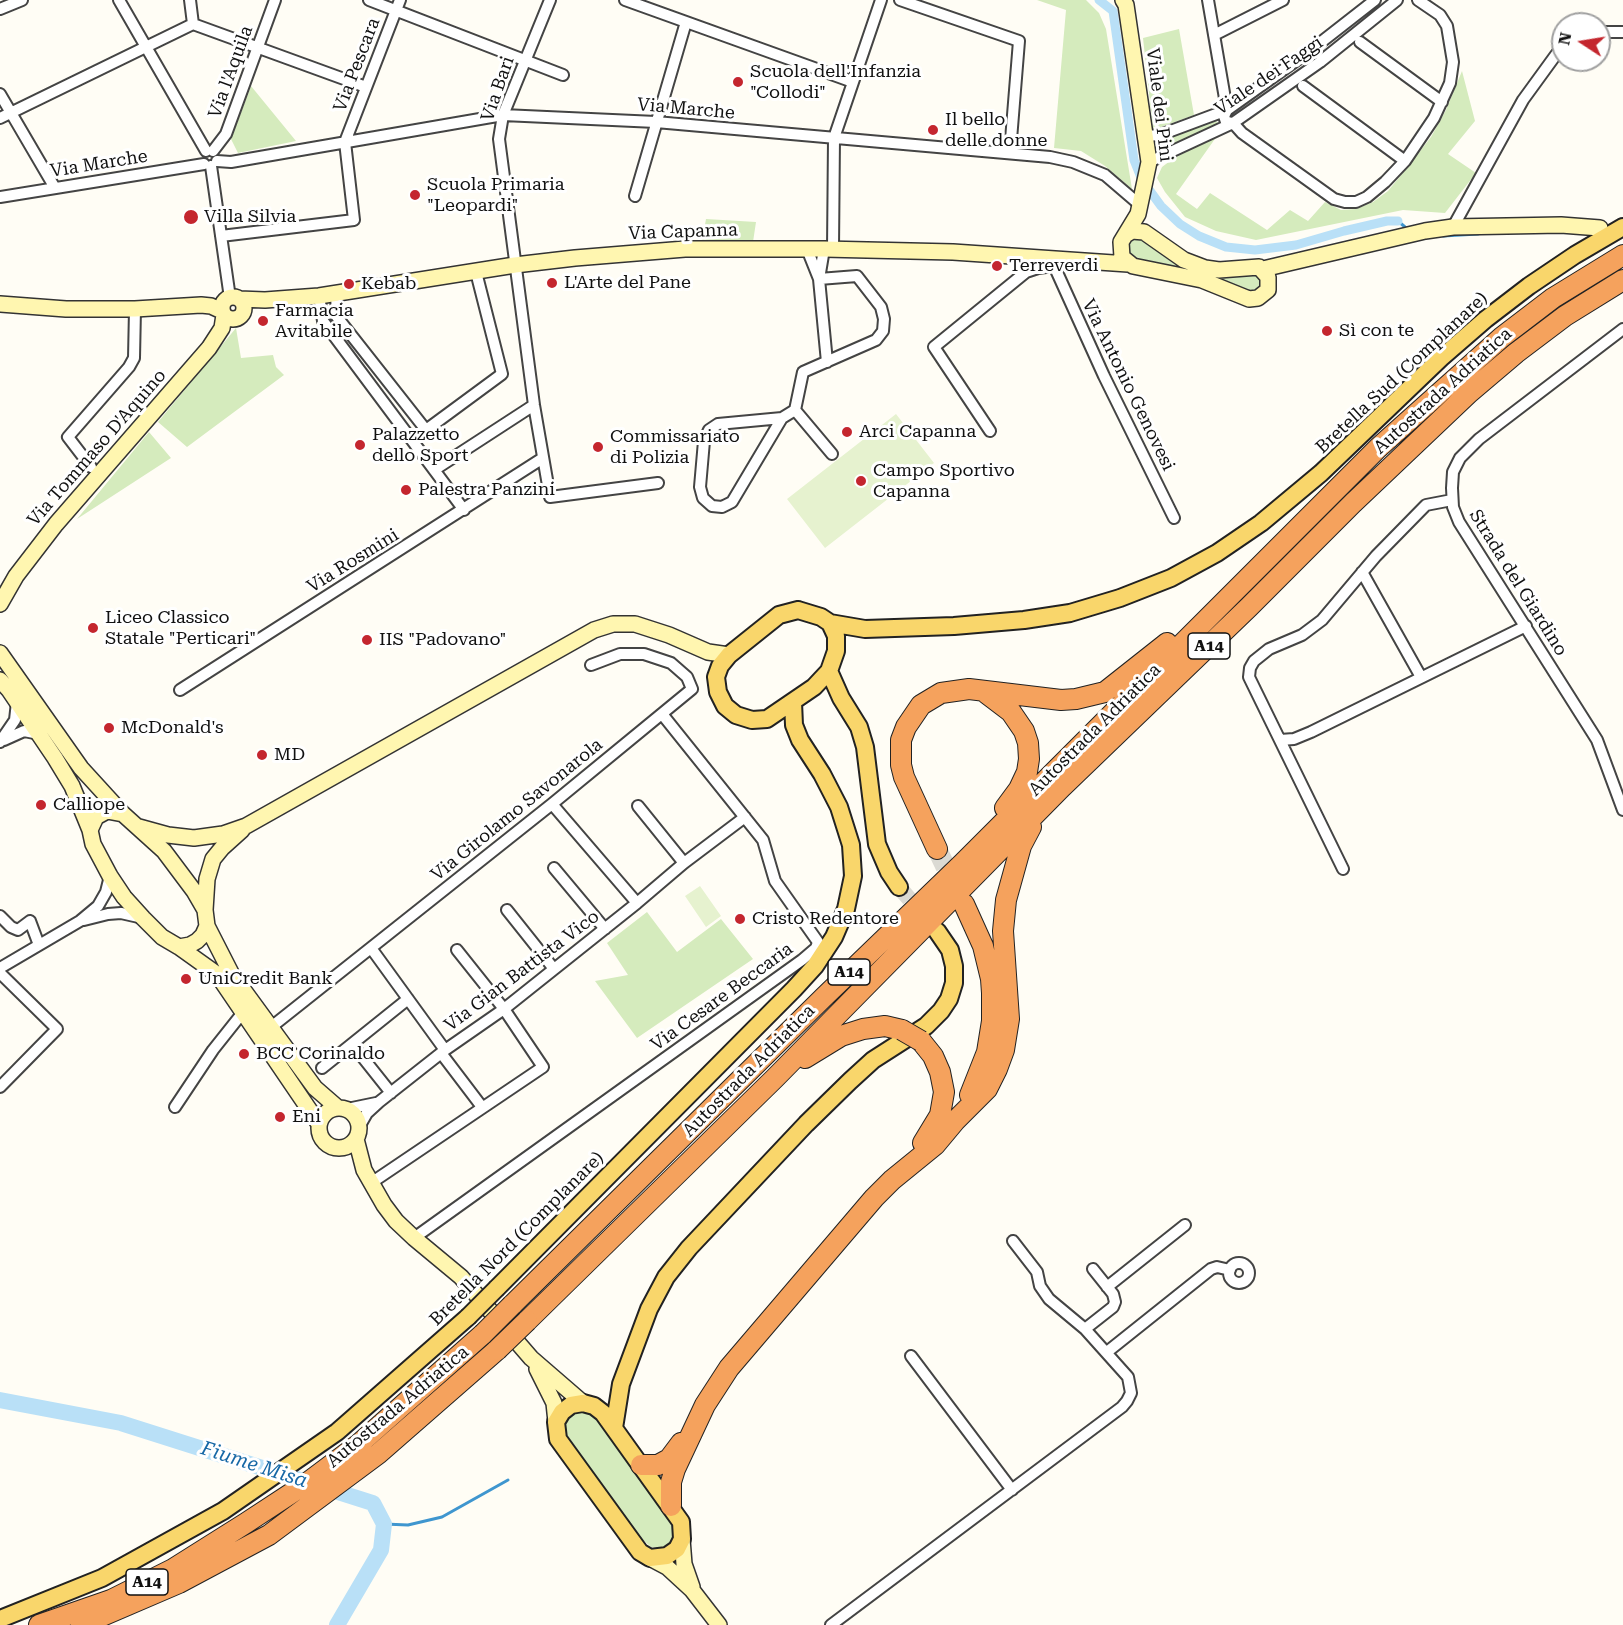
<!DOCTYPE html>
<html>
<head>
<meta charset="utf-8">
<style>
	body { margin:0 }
	#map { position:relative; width:1623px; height:1625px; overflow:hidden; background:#fffdf5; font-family:"Roboto Serif",serif }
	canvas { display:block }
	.north { position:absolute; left:1551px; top:12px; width:60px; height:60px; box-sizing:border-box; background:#fff; border:2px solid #a0a0a0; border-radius:50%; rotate:282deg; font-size:16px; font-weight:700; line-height:24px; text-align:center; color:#111 }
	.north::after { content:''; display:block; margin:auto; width:21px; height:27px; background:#c4262e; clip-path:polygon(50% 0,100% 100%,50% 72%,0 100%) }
</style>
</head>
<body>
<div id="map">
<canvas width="1623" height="1625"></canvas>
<div class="north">N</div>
</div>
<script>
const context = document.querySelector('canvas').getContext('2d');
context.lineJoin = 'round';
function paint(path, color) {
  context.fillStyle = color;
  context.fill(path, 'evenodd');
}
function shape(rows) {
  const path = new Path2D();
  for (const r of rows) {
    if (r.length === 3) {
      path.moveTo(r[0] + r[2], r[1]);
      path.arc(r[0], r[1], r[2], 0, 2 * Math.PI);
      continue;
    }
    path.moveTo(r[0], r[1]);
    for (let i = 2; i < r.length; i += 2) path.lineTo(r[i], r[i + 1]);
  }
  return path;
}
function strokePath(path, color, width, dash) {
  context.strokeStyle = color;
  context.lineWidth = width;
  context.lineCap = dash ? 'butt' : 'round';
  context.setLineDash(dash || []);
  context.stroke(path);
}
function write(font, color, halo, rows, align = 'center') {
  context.font = font + ' "Roboto Serif",serif';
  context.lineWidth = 6;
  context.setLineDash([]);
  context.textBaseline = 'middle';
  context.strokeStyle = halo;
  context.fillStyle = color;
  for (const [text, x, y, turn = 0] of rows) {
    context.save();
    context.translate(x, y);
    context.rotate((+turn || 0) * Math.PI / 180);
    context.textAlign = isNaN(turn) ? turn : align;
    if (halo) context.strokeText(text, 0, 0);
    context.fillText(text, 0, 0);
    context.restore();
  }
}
const green = shape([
	[1037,0,1086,0,1099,13,1106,29,1132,189,1105,166,1081,151,1054,148,1066,10],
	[1179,29,1194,115,1153,130,1143,38],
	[1462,71,1475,121,1448,154,1476,173,1445,213,1403,210,1256,240,1216,231,1185,217,1165,192,1157,178,1162,167,1174,158,1217,136,1176,194,1197,209,1210,193,1267,230,1290,210,1308,221,1325,202,1341,210,1356,209,1373,202,1388,191,1406,169,1431,137,1446,110],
	[251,86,296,141,238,153,231,139],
	[1212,120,1218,122,1215,127,1157,150,1153,147,1156,142],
	[706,219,756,222,753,242,702,241],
	[1133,236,1231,271,1265,275,1258,294,1136,263,1126,255,1128,240],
	[236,328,241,358,273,355,276,367,284,375,187,447,158,422],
	[149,432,171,458,77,519],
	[647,912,677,952,721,919,753,959,637,1038,595,981,628,975,607,943],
	[587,1405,674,1517,675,1541,664,1549,651,1547,641,1538,565,1434,564,1419]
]);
const pitch = shape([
	[896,414,934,463,825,548,787,499],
	[700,886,721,916,706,927,685,896]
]);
const stream = shape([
	[1398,221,1405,227],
	[1443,236,1478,234],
	[384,1524,408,1525,442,1517,508,1480]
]);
const canal = shape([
	[1099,0,1113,11,1134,160,1142,180,1161,206,1180,224,1199,236,1226,247,1255,250,1296,245,1344,231,1387,221,1398,221]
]);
const river = shape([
	[0,1400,121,1423,373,1503,384,1524,381,1550,337,1625]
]);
const primaryTunnel = shape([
	[899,887,924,916]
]);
const highwayTunnel = shape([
	[937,849,957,891]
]);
const street = shape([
	[119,0,206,151],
	[190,0,193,24],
	[369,0,563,75],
	[550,0,503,115,499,139,534,405,550,497,658,483],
	[625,0,853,82],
	[900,0,1019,41,1010,152],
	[1208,0,1227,110,1224,116,1226,122,1233,123,1242,133,1334,199,1345,202,1356,202,1367,197,1385,182,1405,161,1434,118,1450,83,1453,62,1447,26,1440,15,1418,0],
	[0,9,22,0],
	[1599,32,1623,32],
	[1214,35,1283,0],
	[1360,42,1442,102],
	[1303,86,1405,161],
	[0,94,55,188],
	[0,118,193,24,366,87],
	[1145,136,1160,135,1227,110,1311,50,1375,0],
	[213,151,226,134,275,0],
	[217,161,231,162,503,115,656,122,1050,157,1073,162,1105,175,1140,205],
	[1149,162,1233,123,1320,62,1397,0],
	[211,166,230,298],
	[635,196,686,22],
	[0,197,204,164],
	[1453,227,1523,100,1563,45],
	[221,236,354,220,345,142,400,0],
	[807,249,819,279],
	[824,249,819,279,827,362],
	[833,249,834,138,881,0],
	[1051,259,1104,376,1174,518],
	[819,279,857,276,881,307,884,319,883,331,876,340,803,372,795,410,832,454],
	[336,294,337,317,426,430,502,374,476,272],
	[319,296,323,321,464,510],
	[1623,329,1479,439,1460,458,1453,472,1452,488,1453,507,1459,522,1597,740,1623,810],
	[782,418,718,424,709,430,704,441,700,487,703,498,712,506,722,507,732,502,782,418,795,410],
	[990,431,934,347,1026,272,1038,268,1054,266],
	[91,467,68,437,129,367,134,358,135,309],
	[434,470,534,405],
	[1362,572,1421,677],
	[180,690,543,458],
	[4,740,24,731,39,734],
	[1280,740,1294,739,1311,732,1526,626],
	[0,742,15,720,17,702],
	[552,804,637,903],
	[638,806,684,863],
	[554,868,605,929],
	[1343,869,1249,677,1250,668,1254,661,1269,649,1302,635,1322,620,1376,556,1426,505,1452,500],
	[507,910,554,969],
	[0,916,11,927,18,930,30,921,39,945],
	[84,920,108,914,121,913,143,918],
	[371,948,445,1050],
	[0,968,80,921,98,906,106,892,110,876],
	[0,973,57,1029,0,1087],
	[270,1028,552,804,692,689,687,677,671,663,644,654,620,654,591,665],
	[352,1044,391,1093],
	[441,1053,482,1107],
	[322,1068,408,999],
	[175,1107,213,1050,244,1011],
	[347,1109,376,1103],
	[359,1127,367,1113,379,1102,445,1050,504,1009,637,903,684,863,745,817],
	[371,1183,543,1067,504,1009,457,950],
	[414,1238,802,960,816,948,818,942,775,881,763,840,662,714],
	[1239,1273,10],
	[1107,1287,1185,1225],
	[1085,1329,1113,1307,1115,1302,1113,1294,1093,1269],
	[1107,1352,1211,1269,1217,1267,1230,1270],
	[911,1356,1012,1490],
	[831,1625,1122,1407,1127,1401,1131,1393,1128,1377,1085,1329,1049,1299,1040,1286,1037,1272,1013,1241]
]);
const secondary = shape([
	[1123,0,1126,5,1149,162,1138,214,1121,242,1122,257,1133,266,1202,280,1249,299,1258,298,1268,290,1268,277,1259,267,1219,270,1205,268,1184,260,1144,232,1132,231,1127,234],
	[1263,269,1425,231,1453,227,1561,225,1600,228],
	[233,308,11],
	[239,299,265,300,319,296,515,265,575,258,685,249,824,249,953,252,1128,264],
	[0,304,66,309,135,309,201,305,211,306,222,311],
	[0,604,16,576,56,524,209,348,222,328,224,315],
	[0,653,81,768,123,814],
	[0,680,9,690,55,758,72,786,90,830],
	[139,827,168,835,194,838,223,834,246,826,594,630,613,624,635,624,669,635,708,652,729,655],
	[205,910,207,879,213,859,222,848,242,830],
	[207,926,203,935,197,941,190,945,179,947,162,937,143,918,124,897,110,876,93,844,90,830,96,817,107,811,123,814,164,851,194,891,205,910,207,926,231,973,315,1088,338,1108],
	[179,947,214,972,221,980,319,1124],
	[339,1128,20],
	[356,1139,364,1170,384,1205,396,1221,414,1238,461,1277,531,1358,583,1403],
	[537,1369,554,1403,556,1422],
	[682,1539,684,1564,692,1587],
	[650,1558,667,1567,692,1590,719,1625]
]);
const primary = shape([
	[798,610,821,617,830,623,836,636,836,651,829,671,814,687,767,719,752,720,736,715,725,706,718,692,716,677,720,666,729,655,779,615,798,610],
	[830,623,865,629,954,626,1024,620,1070,613,1120,598,1171,578,1217,553,1261,523,1321,473,1441,358,1486,319,1529,286,1575,255,1623,227],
	[829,671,841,698,859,727,865,747,877,844,889,872,899,887],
	[497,1288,794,989,815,966,834,937,846,909,853,876,851,845,839,807,822,774,800,740,794,725,793,702],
	[583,1403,594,1406,603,1413,681,1522,682,1539,677,1549,667,1556,650,1558,640,1552,558,1439,556,1422,562,1412,571,1405,583,1403],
	[614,1428,621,1384,649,1309,666,1277,689,1248,806,1124,850,1081,873,1060,926,1026,941,1011,949,999,954,983,954,966,950,950,937,931],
	[0,1619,102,1578,223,1511,337,1432,468,1317]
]);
const highway = shape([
	[986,693,1011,712,1024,731,1028,743,1029,759,1027,772,1019,789,1005,808],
	[937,849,904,777,901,765,901,740,906,727,921,705,941,693,969,689,1061,700,1076,699,1105,692,1167,643],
	[964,904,983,946,991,979,992,993,992,1021,987,1052,970,1095],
	[921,1041,933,1056,940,1072,944,1092,940,1115,923,1143],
	[805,1058,841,1036,863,1029,885,1026,902,1030],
	[512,1305,825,996,963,863,1378,448,1502,337,1553,298,1623,255],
	[527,1321,775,1078,1062,787,1249,607,1353,503,1470,392,1516,353,1565,316,1623,280],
	[641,1465,658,1465,669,1459,681,1443],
	[671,1506,671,1482,675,1469,705,1405,729,1368,874,1198,892,1180,935,1145,955,1121,987,1089,997,1069,1004,1050,1009,1019,1003,931,1006,900,1021,846,1031,827],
	[39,1625,111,1600,173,1569,246,1523,307,1483,359,1444,483,1334],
	[81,1625,179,1583,269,1535,378,1454,497,1350]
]);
const primaryBridge = shape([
	[468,1317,497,1288]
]);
const highwayBridge = shape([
	[902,1030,921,1041],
	[483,1334,512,1305],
	[497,1350,527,1321]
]);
const markers = [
	[738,82,6,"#c4262e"],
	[933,130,6,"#c4262e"],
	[415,195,6,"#c4262e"],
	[191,217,8,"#c4262e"],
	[997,266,6,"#c4262e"],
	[552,283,6,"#c4262e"],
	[349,284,6,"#c4262e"],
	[263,321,6,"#c4262e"],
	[1327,331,6,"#c4262e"],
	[847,432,6,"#c4262e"],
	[360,445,6,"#c4262e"],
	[598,447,6,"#c4262e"],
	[861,481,6,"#c4262e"],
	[406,490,6,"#c4262e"],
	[93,628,6,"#c4262e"],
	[367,640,6,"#c4262e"],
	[109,728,6,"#c4262e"],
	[262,755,6,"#c4262e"],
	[41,805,6,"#c4262e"],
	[740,919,6,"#c4262e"],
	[186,979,6,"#c4262e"],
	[244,1054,6,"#c4262e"],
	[280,1117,6,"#c4262e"]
];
const shields = [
	[1209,646,42],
	[849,972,42],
	[147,1582,42]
];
const shieldNames = [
	["A14",1209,646],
	["A14",849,972],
	["A14",147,1582]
];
const streetNames = [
	["Via Pescara",357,65,-69],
	["Via l'Aquila",231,72,-70],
	["Viale dei Faggi",1269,76,-34],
	["Via Bari",498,89,-71],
	["Viale dei Pini",1159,105,83],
	["Via Marche",686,109,5],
	["Via Marche",99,164,-9],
	["Via Capanna",683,232,-2],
	["Bretella Sud (Complanare)",1402,373,-43],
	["Via Antonio Genovesi",1128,385,64],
	["Autostrada Adriatica",1443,391,-42],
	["Via Tommaso D'Aquino",97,448,-49],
	["Via Rosmini",353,561,-32],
	["Strada del Giardino",1518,583,58],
	["Autostrada Adriatica",1095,730,-45],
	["Via Girolamo Savonarola",517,810,-39],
	["Via Gian Battista Vico",522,971,-37],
	["Via Cesare Beccaria",722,997,-36],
	["Autostrada Adriatica",749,1071,-45],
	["Bretella Nord (Complanare)",517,1239,-45],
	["Autostrada Adriatica",398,1407,-40]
];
const poiNames = [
	["Scuola dell'Infanzia",750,72],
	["\"Collodi\"",750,93],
	["Il bello",945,120],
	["delle donne",945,141],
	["Scuola Primaria",427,185],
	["\"Leopardi\"",427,206],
	["Villa Silvia",204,217],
	["Terreverdi",1009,266],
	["L'Arte del Pane",564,283],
	["Kebab",361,284],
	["Farmacia",275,311],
	["Avitabile",275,332],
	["Sì con te",1339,331],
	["Arci Capanna",859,432],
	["Palazzetto",372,435],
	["dello Sport",372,456],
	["Commissariato",610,437],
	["di Polizia",610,458],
	["Campo Sportivo",873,471],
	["Capanna",873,492],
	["Palestra Panzini",418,490],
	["Liceo Classico",105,618],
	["Statale \"Perticari\"",105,639],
	["IIS \"Padovano\"",379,640],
	["McDonald's",121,728],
	["MD",274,755],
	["Calliope",53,805],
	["Cristo Redentore",752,919],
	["UniCredit Bank",198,979],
	["BCC Corinaldo",256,1054],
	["Eni",292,1117]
];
const waterNames = [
	["Fiume Misa",254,1465,18]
];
paint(green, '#d5ebbd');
paint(pitch, '#e6f2cf');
strokePath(stream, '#3f96cf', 3);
strokePath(canal, '#b9e0f7', 9);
strokePath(river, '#b9e0f7', 16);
strokePath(primaryTunnel, '#dbdad3', 16, [16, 8]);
strokePath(highwayTunnel, '#dbdad3', 20, [20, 10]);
strokePath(street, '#444', 14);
strokePath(secondary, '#333', 18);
strokePath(primary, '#222', 20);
strokePath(highway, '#222', 22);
strokePath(street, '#fff', 10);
strokePath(secondary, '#fff6b0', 15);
strokePath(primary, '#f9d66b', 16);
strokePath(highway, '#f5a25d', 20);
strokePath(primaryBridge, '#222', 20, []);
strokePath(highwayBridge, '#222', 22, []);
strokePath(primaryBridge, '#f9d66b', 16);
strokePath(highwayBridge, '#f5a25d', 20);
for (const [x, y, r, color] of markers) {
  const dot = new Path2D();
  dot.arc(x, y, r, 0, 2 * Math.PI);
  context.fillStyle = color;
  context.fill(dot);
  strokePath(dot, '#fff', 2);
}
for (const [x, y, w] of shields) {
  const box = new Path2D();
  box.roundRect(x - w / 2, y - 13, w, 26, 4.5);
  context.fillStyle = '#fff';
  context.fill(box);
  strokePath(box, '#111', 1.5);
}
write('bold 16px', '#111', null, shieldNames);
write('18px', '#111', '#fff', streetNames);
write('18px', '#111', '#fff', poiNames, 'left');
write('italic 20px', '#1768a6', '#fff', waterNames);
</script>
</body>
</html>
